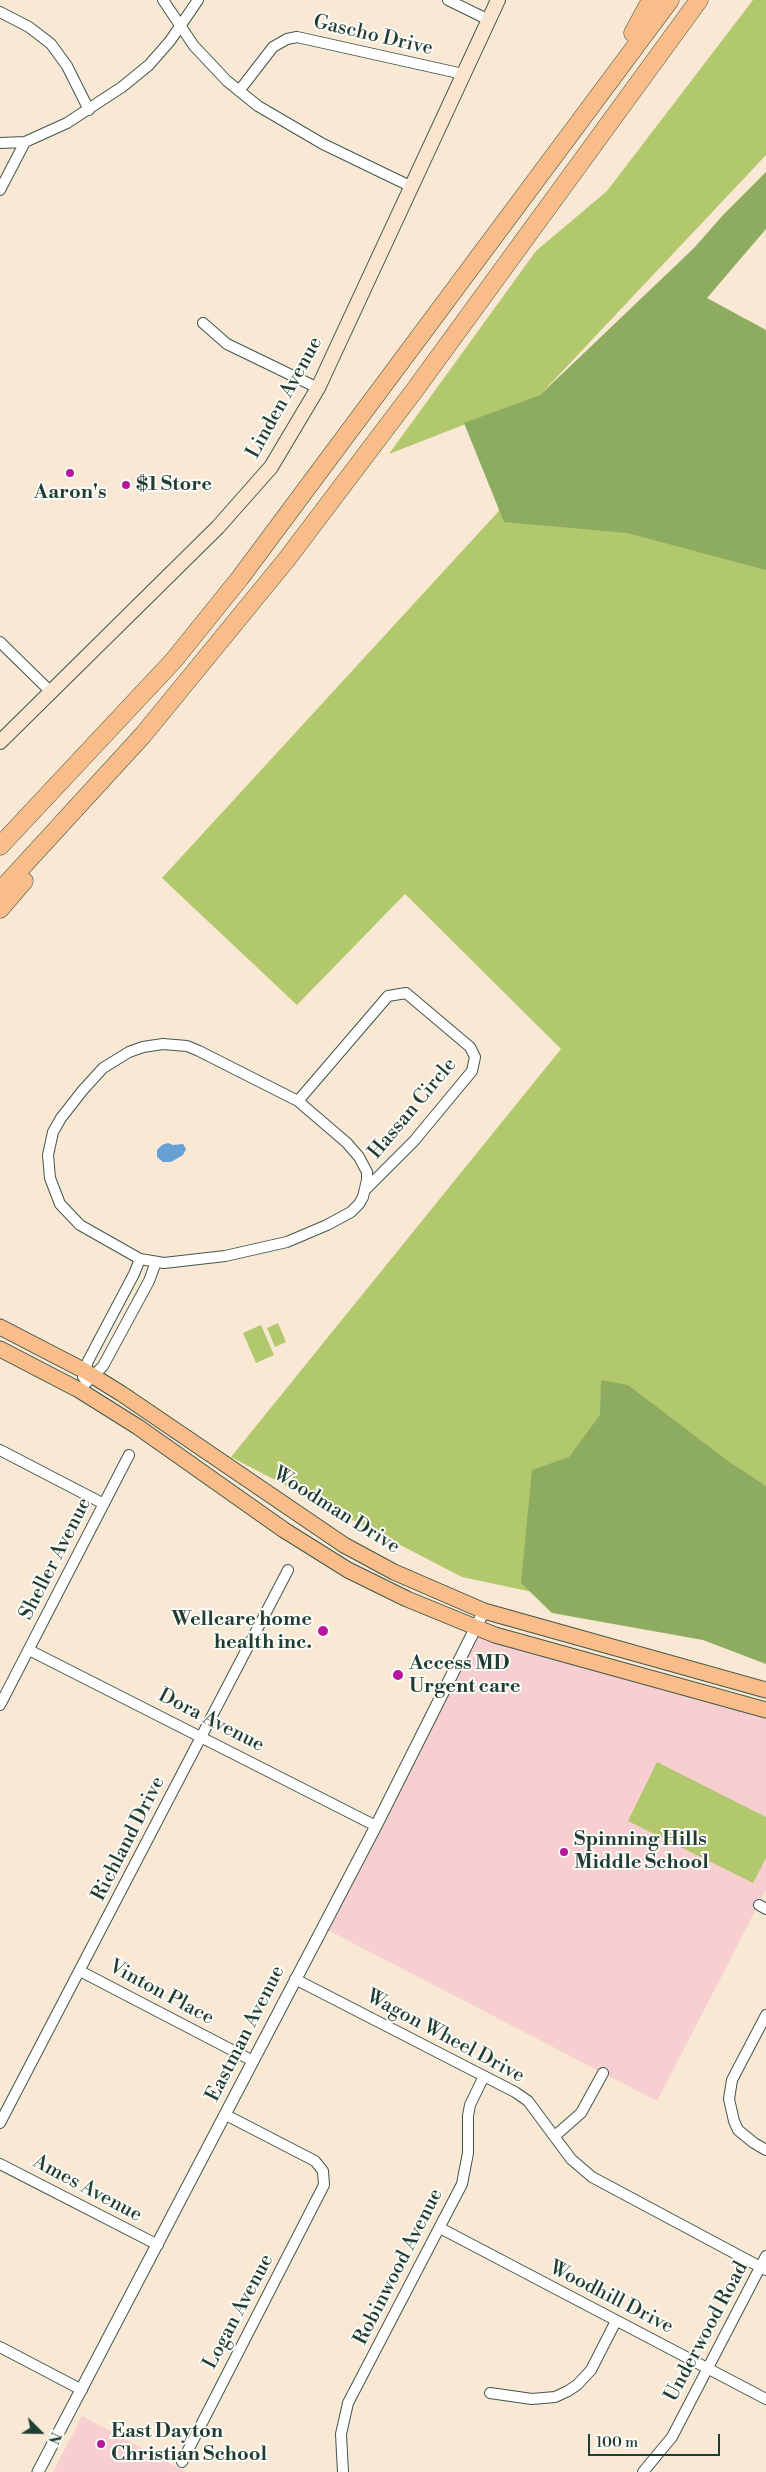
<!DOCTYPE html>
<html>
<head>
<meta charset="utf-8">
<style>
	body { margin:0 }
	#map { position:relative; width:766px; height:2472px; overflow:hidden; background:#f8e8d4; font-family:"Libre Bodoni",serif }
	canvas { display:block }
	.north { position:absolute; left:15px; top:2407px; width:50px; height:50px; -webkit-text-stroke:4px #fdfcf7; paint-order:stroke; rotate:113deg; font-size:14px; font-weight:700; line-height:20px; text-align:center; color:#1f3d34 }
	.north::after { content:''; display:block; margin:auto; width:18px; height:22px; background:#1f3d34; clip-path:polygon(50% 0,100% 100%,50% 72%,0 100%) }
	.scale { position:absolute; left:588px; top:2434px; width:132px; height:22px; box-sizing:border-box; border:2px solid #1f3d34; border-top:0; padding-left:6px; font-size:15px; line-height:18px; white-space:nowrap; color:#1f3d34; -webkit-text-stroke:4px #fdfcf7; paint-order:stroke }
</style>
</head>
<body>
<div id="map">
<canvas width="766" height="2472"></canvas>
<div class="north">N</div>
<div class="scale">100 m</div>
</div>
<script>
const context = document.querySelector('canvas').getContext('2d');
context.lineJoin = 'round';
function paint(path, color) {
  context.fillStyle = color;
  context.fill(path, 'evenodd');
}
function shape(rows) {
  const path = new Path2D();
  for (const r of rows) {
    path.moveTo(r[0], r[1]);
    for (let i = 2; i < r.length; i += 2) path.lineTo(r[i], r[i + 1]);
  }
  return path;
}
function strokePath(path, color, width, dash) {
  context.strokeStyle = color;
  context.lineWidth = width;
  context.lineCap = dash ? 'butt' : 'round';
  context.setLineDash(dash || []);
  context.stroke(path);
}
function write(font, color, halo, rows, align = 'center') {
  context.font = font + ' "Libre Bodoni",serif';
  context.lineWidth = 4;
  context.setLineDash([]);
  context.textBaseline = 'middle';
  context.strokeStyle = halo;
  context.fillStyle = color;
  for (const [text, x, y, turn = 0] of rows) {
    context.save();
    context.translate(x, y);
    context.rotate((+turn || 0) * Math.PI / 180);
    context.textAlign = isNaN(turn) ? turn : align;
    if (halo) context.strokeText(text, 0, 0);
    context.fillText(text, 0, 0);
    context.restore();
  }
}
const built = shape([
	[477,1628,766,1710,766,1890,657,2101,322,1927],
	[82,2416,186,2472,53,2472]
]);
const green = shape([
	[753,0,766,0,766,155,540,395,389,454,536,251,607,191],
	[509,500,766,560,766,1643,758,1640,462,1577,231,1457,561,1049,405,894,297,1005,162,878],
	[278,1323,286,1342,275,1347,267,1328],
	[261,1325,274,1355,256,1363,243,1333],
	[657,1762,766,1817,766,1858,753,1883,628,1821]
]);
const forest = shape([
	[766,172,766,229,707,298,766,330,766,570,627,533,504,522,464,423,540,395,694,248,724,214],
	[601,1380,628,1385,728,1461,766,1486,766,1664,703,1640,552,1613,521,1583,532,1470,569,1457,600,1415]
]);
const water = shape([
	[168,1143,173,1145,183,1144,186,1149,183,1155,171,1162,163,1162,157,1157,157,1150,162,1145]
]);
const minor = shape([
	[163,0,194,46,227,81,258,106,323,144,412,187],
	[448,0,489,20],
	[0,12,29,27,51,44,67,66,89,110],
	[239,91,273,47,287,39,297,37,463,74],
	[0,143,25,142],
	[0,190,25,142,67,123,122,87,149,65,170,41,198,0],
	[203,323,227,344,318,388],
	[0,642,51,692],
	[163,1044,187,1046,199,1051,298,1101,347,1143,359,1157,367,1172,367,1180,363,1197,359,1204,351,1212,327,1225,287,1242,225,1256,164,1263,140,1259,80,1225,60,1204,50,1178,48,1155,53,1132,61,1118,83,1090,103,1068,129,1052,143,1047,163,1044],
	[298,1101,388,996,406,993,470,1047,475,1057,472,1071,414,1141,366,1189],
	[83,1377,88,1361,134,1274,140,1259],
	[79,1390,103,1366,149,1281,156,1262],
	[0,1450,104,1504],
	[29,1650,376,1826],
	[0,1705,129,1455],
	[759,1905,766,1909],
	[80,1971,253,2061],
	[295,1979,515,2092,528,2101,571,2159,592,2177,766,2270],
	[766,2015,732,2080,729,2099,734,2121,738,2130,754,2143,766,2150],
	[0,2123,288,1570],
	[556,2135,581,2113,603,2073],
	[0,2164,158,2245],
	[440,2228,766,2399],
	[0,2347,82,2390],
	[490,2393,532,2399,555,2397,568,2391,577,2385,591,2370,616,2321],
	[182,2462,324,2185,323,2171,315,2161,226,2115],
	[343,2472,341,2434,348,2403,462,2184,468,2153,468,2116,470,2105,484,2076],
	[643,2472,672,2437,766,2256]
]);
const tertiary = shape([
	[38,2472,376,1826,484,1611]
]);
const secondary = shape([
	[0,742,218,527,271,467,318,388,498,0]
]);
const primary = shape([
	[0,1327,85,1371,122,1394,344,1545,394,1572,484,1611,766,1690],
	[0,1349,79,1390,138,1427,284,1530,348,1570,407,1599,495,1635,766,1710]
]);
const motorway = shape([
	[633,33,651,0],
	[0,846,174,660,240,578,670,0],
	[0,891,143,735,287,559,414,391,699,0],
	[0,909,24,881]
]);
const markers = [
	[70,473,5,"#b5179e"],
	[126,485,5,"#b5179e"],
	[323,1631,6,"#b5179e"],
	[398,1675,6,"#b5179e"],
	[564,1852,5,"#b5179e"],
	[101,2444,5,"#b5179e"]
];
const streetNames = [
	["Gascho Drive",373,36,13],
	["Linden Avenue",285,398,-61],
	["Hassan Circle",413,1109,-50],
	["Woodman Drive",336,1511,32],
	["Sheller Avenue",56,1559,-63],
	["Dora Avenue",211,1721,27],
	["Richland Drive",129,1839,-63],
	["Vinton Place",161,1993,28],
	["Eastman Avenue",246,2034,-63],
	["Wagon Wheel Drive",445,2037,28],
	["Ames Avenue",87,2189,28],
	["Robinwood Avenue",399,2267,-63],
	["Woodhill Drive",611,2298,27],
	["Logan Avenue",239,2312,-62],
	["Underwood Road",707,2332,-62]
];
const poiNames = [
	["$1 Store",136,485],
	["Aaron's",70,493,"center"],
	["Wellcare home",312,1620,"right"],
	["health inc.",312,1643,"right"],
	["Access MD",409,1664],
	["Urgent care",409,1687],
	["Spinning Hills",574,1840],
	["Middle School",574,1863],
	["East Dayton",111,2432],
	["Christian School",111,2455]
];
paint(built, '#f7cfd0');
paint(green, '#b2c86d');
paint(forest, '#8dac60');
paint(water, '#66a0d5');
strokePath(minor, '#40574c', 12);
strokePath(tertiary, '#40574c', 13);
strokePath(secondary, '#40574c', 16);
strokePath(primary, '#40574c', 17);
strokePath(motorway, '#40574c', 19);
strokePath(minor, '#fff', 10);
strokePath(tertiary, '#fff', 11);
strokePath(secondary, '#fce5cf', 14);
strokePath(primary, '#f8bd88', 15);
strokePath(motorway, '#f8bd88', 18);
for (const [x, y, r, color] of markers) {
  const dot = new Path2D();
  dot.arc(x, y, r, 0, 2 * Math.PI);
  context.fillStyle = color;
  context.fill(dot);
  strokePath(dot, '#fdfcf7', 2);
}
write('20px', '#1f3d34', '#fdfcf7', streetNames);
write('bold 20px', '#1f3d34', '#fdfcf7', poiNames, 'left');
</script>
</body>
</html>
